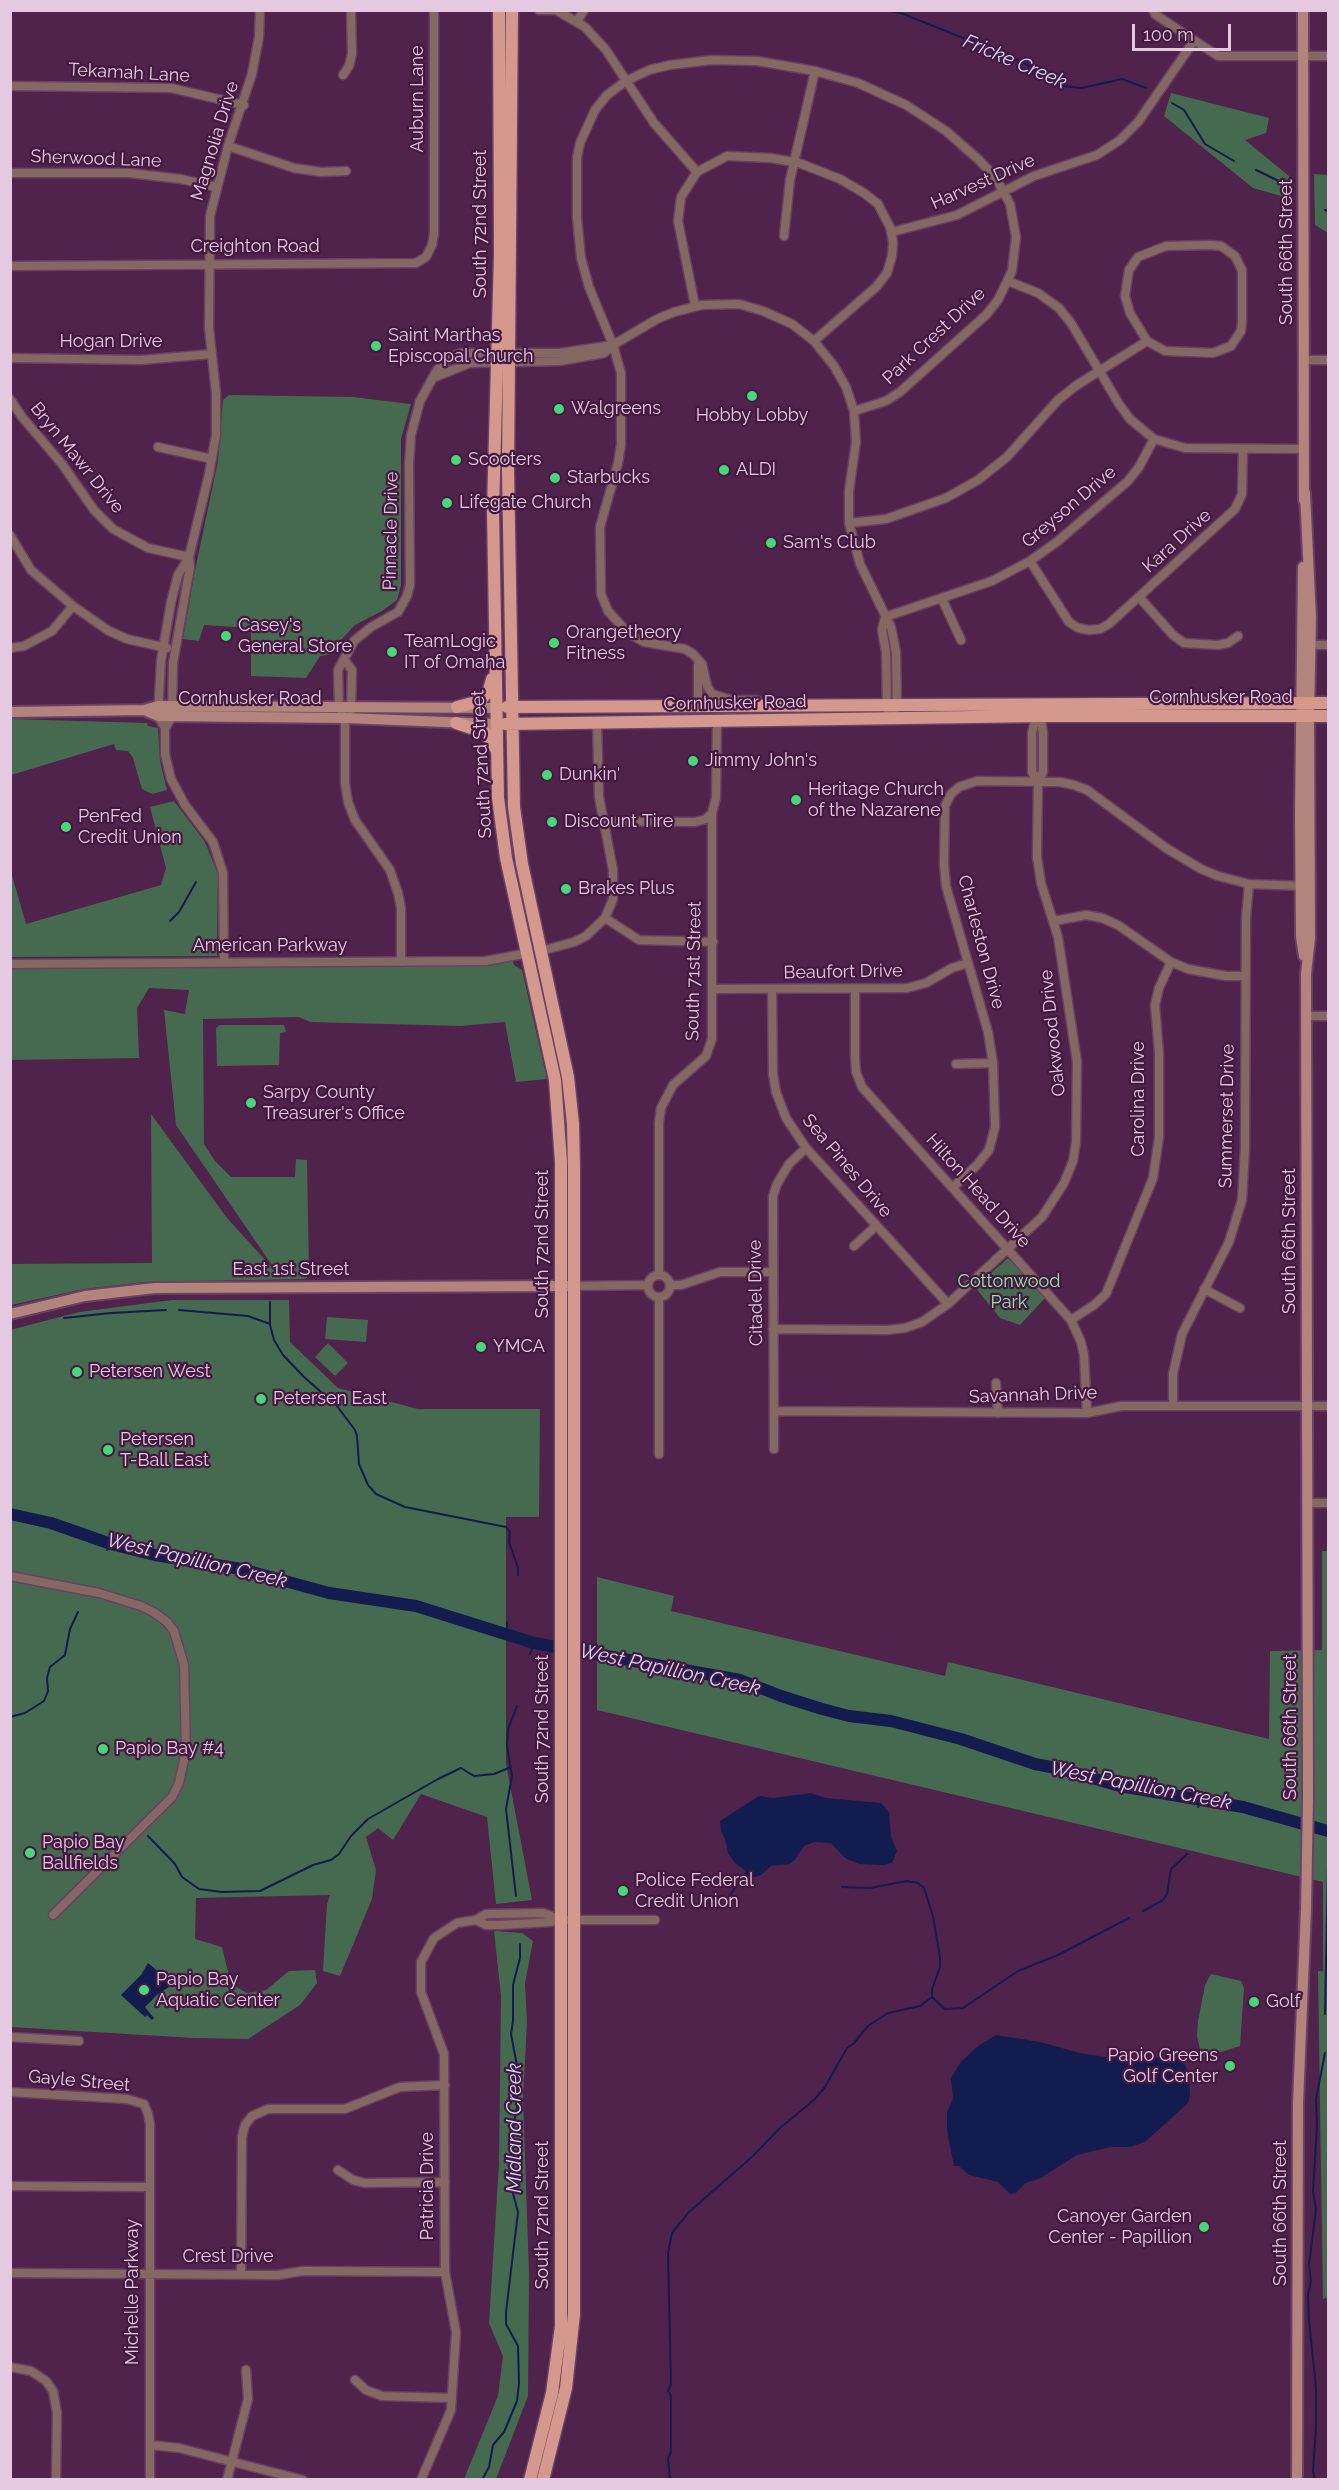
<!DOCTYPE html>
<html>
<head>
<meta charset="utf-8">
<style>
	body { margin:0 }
	#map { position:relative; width:1339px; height:2490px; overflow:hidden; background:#4f234b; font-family:Raleway,sans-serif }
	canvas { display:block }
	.frame { position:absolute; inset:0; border:12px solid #e5c9e0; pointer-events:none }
	.scale { position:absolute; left:1132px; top:24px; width:99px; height:27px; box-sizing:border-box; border:3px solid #e5c9e0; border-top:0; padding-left:8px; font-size:18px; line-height:21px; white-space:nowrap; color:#e5c9e0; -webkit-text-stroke:4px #441840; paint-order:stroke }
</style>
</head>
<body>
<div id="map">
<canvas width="1339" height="2490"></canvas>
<div class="frame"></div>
<div class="scale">100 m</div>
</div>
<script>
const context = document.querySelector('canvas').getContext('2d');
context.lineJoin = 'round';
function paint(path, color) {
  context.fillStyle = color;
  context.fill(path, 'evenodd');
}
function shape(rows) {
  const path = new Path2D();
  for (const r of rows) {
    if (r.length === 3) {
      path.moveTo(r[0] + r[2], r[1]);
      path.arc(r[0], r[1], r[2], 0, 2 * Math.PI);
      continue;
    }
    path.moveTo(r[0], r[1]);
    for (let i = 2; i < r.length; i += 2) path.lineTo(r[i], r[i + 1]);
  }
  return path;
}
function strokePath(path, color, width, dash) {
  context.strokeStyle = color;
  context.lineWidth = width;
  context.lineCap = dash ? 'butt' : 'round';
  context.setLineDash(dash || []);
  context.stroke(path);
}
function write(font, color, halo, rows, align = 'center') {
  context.font = font + ' Raleway,sans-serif';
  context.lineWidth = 4.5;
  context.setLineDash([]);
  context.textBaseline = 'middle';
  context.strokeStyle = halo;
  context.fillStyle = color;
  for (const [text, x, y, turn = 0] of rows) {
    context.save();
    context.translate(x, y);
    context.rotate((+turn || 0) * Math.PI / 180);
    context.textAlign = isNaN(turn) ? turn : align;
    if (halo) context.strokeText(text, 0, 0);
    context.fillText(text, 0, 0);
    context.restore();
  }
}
const green = shape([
	[1171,93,1269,118,1266,133,1245,140,1289,176,1292,199,1253,188,1164,116],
	[1314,174,1328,175,1328,233,1315,225],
	[229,395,353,397,411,404,401,439,401,585,397,600,382,611,355,625,339,642,333,654,320,656,306,678,251,676,251,628,204,625,199,641,183,639,195,570,218,461,223,400],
	[11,719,147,723,148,726,158,728,160,761,167,790,152,794,142,789,133,758,128,751,116,750,114,744,11,775],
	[174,801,205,842,218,874,217,956,11,957,11,872,26,924,161,885,166,868,150,807],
	[513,961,514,965,522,970,547,1079,516,1082,505,1022,461,1026,310,1022,299,1017,203,1019,204,1144,215,1161,231,1177,295,1177,296,1159,307,1160,309,1274,306,1279,144,1282,84,1289,11,1305,11,1264,152,1263,151,1114,227,1218,278,1274,176,1125,164,1010,185,1014,189,990,149,988,137,1008,139,1058,11,1060,10,968,483,966],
	[220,1025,284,1025,286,1032,280,1033,279,1065,217,1066,216,1028],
	[1008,1258,1046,1297,1020,1325,1000,1318,975,1287],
	[172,1300,289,1300,290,1342,338,1388,418,1409,540,1409,539,1517,506,1517,506,1764,532,1900,496,1904,487,1817,421,1794,393,1840,378,1828,366,1837,376,1870,372,1899,340,1976,323,1971,327,1904,330,1895,196,1898,195,1939,222,1947,231,1984,247,1993,266,1990,289,1971,315,1970,317,1983,300,2005,248,2039,194,2038,11,2027,10,1330,79,1312],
	[327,1317,368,1320,366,1342,325,1339],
	[328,1343,348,1363,335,1376,315,1357],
	[1322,1551,1328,1551,1328,2297,1323,2299,1318,1971,1323,1971,1323,1882,597,1710,597,1577,674,1596,671,1611,945,1676,948,1662,1269,1739,1270,1651,1322,1650],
	[494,1931,522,1933,533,1941,525,1983,527,2023,523,2098,529,2273,528,2396,496,2479,464,2479,498,2396,503,2356,489,2323,499,2164,501,1996],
	[1211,1974,1241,1981,1244,1988,1240,2046,1202,2058,1197,2036,1198,2021,1205,1985]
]);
const water = shape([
	[811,1793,826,1798,881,1803,889,1812,891,1837,897,1851,892,1863,883,1865,859,1864,845,1858,831,1843,814,1842,804,1846,795,1860,789,1864,771,1866,761,1875,739,1882,746,1871,735,1863,728,1853,725,1839,721,1831,720,1821,759,1796,773,1798],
	[148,1963,160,1973,169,1987,158,1994,145,2007,154,2018,152,2020,147,2015,145,2017,121,1995,141,1975],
	[996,2035,1040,2042,1080,2053,1105,2057,1141,2059,1177,2056,1186,2067,1189,2080,1190,2095,1188,2103,1145,2142,1130,2147,1111,2147,1077,2155,1039,2179,1025,2183,1016,2193,1010,2194,998,2182,969,2175,959,2166,954,2166,947,2131,947,2113,953,2098,951,2078,960,2063,978,2046]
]);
const stream = shape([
	[886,10,901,13,1015,59,1038,70,1063,86,1082,88,1122,79,1146,88],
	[1172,103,1184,110,1205,144,1234,161],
	[1256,170,1285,184],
	[1325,210,1328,211],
	[170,921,179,912,196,882],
	[270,1302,270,1325,274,1340,283,1355,304,1377,337,1406,355,1430,357,1436,359,1464,368,1485,376,1494,405,1507,506,1527,510,1532,509,1542,518,1568,518,1575],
	[179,1310,248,1316,270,1324],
	[64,1318,111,1313,166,1310],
	[107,1550,111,1544],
	[507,1622,507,1634],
	[530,1654,534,1643],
	[10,1717,25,1713,44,1701,48,1691,47,1678,50,1667,65,1655,70,1629,78,1612],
	[1198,1807,1202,1800],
	[148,1836,175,1864,182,1877,199,1889,222,1892,260,1891,313,1865,331,1860,339,1854,351,1836,368,1819,438,1779,461,1768,474,1776,494,1774,511,1767],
	[516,1896,506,1809,512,1776,507,1746,508,1729,517,1706],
	[714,1902,728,1898,739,1882],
	[1143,1911,1163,1900,1167,1894,1171,1869,1187,1854],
	[932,1997,945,2009,963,2008,1018,1971,1058,1955,1129,1918],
	[1325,2014,1328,1866],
	[482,2480,489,2467,493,2445,504,2432,517,2401,519,2383,518,2346,506,2324,506,2312,518,2212,512,2190,514,2156,511,2139,517,2107,518,2071,511,2034,513,2021,513,1985,520,1958,520,1944],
	[670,2480,668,2458,671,2452,671,2396,668,2391,671,2384,668,2253,672,2233,689,2212,753,2156,780,2128,815,2099,825,2087,847,2048,854,2043,868,2026,888,2013,920,2006,932,1997,932,1989,940,1967,940,1957,933,1916,924,1888,918,1883,907,1881,870,1888,842,1887],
	[1315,2480,1313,2471,1316,2428,1316,2388,1309,2321,1308,2294,1311,2281,1309,2265,1316,2209,1313,2191,1317,2125,1316,2099,1325,2053]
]);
const river = shape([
	[10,1514,51,1523,111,1544,155,1555,241,1569,329,1593,416,1606,534,1643,740,1680,781,1696,822,1709,849,1716,891,1721,961,1739,1035,1764,1061,1769,1120,1786,1243,1807,1328,1831]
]);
const street = shape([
	[539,10,553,10],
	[556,10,585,27,606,50,654,123,697,172],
	[1153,10,1156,15,1218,56,1328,56],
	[577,21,584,10],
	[343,75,349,66,352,54,351,10],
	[10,86,171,88,244,105],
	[228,146,294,168,321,172,346,171],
	[10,173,129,173,181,179,216,187],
	[892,232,957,215,1034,176,1097,155,1120,140,1138,122,1194,41],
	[784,236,790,180,815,71],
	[10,266,416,263,426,257,432,245,434,234,434,10],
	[1008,281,1038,293,1059,308,1071,323,1119,404,1130,419,1154,439,1185,448,1304,449],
	[695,306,678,221,681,197,697,172,727,156,771,158,799,163,840,179,864,193,878,204,890,227,893,242,892,256,887,273,876,287,814,341],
	[10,358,141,360,212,354],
	[1304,360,1328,360],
	[433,378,470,363,560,361,604,353,613,345,657,319,674,312,702,305,739,304,763,311,792,324,814,341,834,366,846,387,854,411,856,442,849,491,849,523,860,564,891,627,896,652,897,705,891,719],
	[10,399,22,417,62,464,94,510,113,529,148,548,189,557],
	[158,447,212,459],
	[849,523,886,519,946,498,978,480,1007,457,1058,400,1077,385,1147,341,1165,351,1213,353,1231,346,1241,331,1242,322,1242,270,1235,256,1221,246,1211,245,1166,246,1138,257,1129,270,1125,296,1130,313,1147,341],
	[10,535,31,570,73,606,109,631,127,639,167,648],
	[189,557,178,575,171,602,161,661,158,716,165,728,165,754,171,779,185,805,213,842,223,873,224,962],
	[1030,561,1069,622,1078,628,1089,630,1100,629,1109,624,1235,509,1242,494,1243,449],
	[1139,597,1173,635,1184,643,1218,645,1228,643,1238,636],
	[942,599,961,640],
	[885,617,992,581,1030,561,1058,541,1128,481,1139,467,1154,439],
	[885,617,882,630,886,652,887,709],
	[1306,645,1328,645],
	[10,648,24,646,52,631,73,606],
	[345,661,352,670,351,711],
	[698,666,698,706],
	[757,700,732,700,712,694,707,686,702,664,693,654,685,649,644,642,628,633,608,611,601,594,600,527,618,463,621,445,621,373,613,345,589,287,581,258,577,218,577,158,580,143,595,110,607,95,626,81,649,70,670,65,711,60,757,61,815,71,858,83,906,105,946,131,979,160,996,178,1010,204,1016,237,1012,271,998,300,986,315,900,392,886,401,854,411],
	[1037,712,1032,733,1032,772,1038,781],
	[165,728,172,717,173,663,190,567,189,557,209,474,216,435,216,393,209,328,210,216,228,146,252,74,259,37,260,10],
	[603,821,695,822,706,819,712,813],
	[605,918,639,940,713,942],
	[1054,921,1086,915,1102,918,1118,925,1171,962,1188,969,1226,976,1245,976],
	[541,951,574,942,586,936,605,918,613,899,613,870,599,797,597,722],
	[401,962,401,908,398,893,390,870,355,820,348,802,345,783,345,718,339,707,338,670,354,641,371,627,398,612,407,596,410,585,409,465,411,435,420,401,437,370,451,357,462,353,560,353,613,345],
	[10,964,486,961,528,953],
	[713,989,907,988,926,983,952,968,968,963],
	[772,989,773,1074,776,1092,786,1118,806,1148,948,1304],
	[855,990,855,1058,856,1072,862,1087,1071,1320,1081,1342,1084,1355,1087,1413],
	[1307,1016,1328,1016],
	[956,1064,993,1063],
	[953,1187,977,1165,989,1150,995,1127,993,1063,988,1032,946,886,944,864,945,806,951,794,959,787,977,781,1060,782,1074,785,1087,790,1166,848,1201,869,1218,876,1249,884,1304,886],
	[854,1246,876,1226],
	[659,1274,659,1123,661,1108,673,1085,706,1056,712,1039,712,813,716,798,717,721],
	[659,1286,11],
	[670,1285,681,1285,720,1272,772,1272],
	[574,1286,648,1285],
	[1204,1289,1240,1308],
	[659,1297,659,1454],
	[1071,1320,1094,1305,1106,1294,1153,1178,1159,1137,1159,1053,1155,1005,1159,988,1171,962],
	[773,1329,887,1330,905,1328,922,1322,948,1304,1042,1217,1064,1183,1073,1161,1076,1142,1077,1062,1058,937,1041,883,1037,857,1038,781,1043,772,1043,733,1040,711],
	[996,1383,998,1413],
	[1173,1406,1173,1374,1182,1334,1229,1242,1242,1200,1245,1148,1246,918,1249,884],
	[774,1411,1087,1413,1121,1406,1328,1406],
	[774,1449,773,1196,777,1184,789,1164,806,1148],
	[1307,1503,1328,1503],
	[10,1576,99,1593,141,1606,155,1613,167,1622,174,1631,184,1665,186,1751,179,1783,172,1797,53,1915],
	[476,1920,486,1925,500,1925,550,1922,561,1920,655,1920],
	[10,2037,79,2041],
	[10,2092,127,2099,144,2104,148,2114,150,2124,150,2480],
	[338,2170,353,2180,365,2183,445,2182],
	[10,2186,150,2187],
	[10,2273,278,2275,303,2271,445,2272],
	[241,2274,242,2137,245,2125,252,2116,268,2109,345,2109,400,2087,445,2085],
	[10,2367,31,2371,46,2381,53,2391,57,2413,56,2480],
	[355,2380,366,2390,382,2396,452,2398],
	[150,2445,179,2448,303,2480],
	[227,2480,248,2399,246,2370],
	[421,2480,451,2410,456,2332,445,2272,444,2054,421,1992,421,1962,434,1938,457,1923,476,1920,486,1914,543,1913,561,1920]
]);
const secondary = shape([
	[1303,10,1304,500],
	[1303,567,1300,814,1301,937,1304,956],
	[144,710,158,716,345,718,496,724],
	[10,712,144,710,158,706,496,708],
	[10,1314,85,1296,155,1288,568,1286],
	[1297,2480,1298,2103,1306,1909,1308,1798,1306,974,1310,938,1309,716,1311,618,1305,493]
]);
const primary = shape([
	[499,10,500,254,493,510,498,798,506,858,555,1080,561,1162,561,2326,552,2393,530,2480],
	[512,10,508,470,514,807,522,864,568,1077,573,1124,574,1171,574,2314,566,2388,543,2480],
	[457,707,480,701,489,690,492,679],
	[507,707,1328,703],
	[456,723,486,733,496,749],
	[505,724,1041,716,1328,716]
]);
const markers = [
	[376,346,6,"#47d779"],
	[752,396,6,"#47d779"],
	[559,409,6,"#47d779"],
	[456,460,6,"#47d779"],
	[724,470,6,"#47d779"],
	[555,478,6,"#47d779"],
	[447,503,6,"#47d779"],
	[771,543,6,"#47d779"],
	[226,636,6,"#47d779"],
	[554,643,6,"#47d779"],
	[392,652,6,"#47d779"],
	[693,761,6,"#47d779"],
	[547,775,6,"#47d779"],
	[796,800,6,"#47d779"],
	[552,822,6,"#47d779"],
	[66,827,6,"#47d779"],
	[566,889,6,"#47d779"],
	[251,1103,6,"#47d779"],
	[481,1347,6,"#47d779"],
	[77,1372,6,"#47d779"],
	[261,1399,6,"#47d779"],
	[108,1450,6,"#47d779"],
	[103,1749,6,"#47d779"],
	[30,1853,6,"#47d779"],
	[623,1891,6,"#47d779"],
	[144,1990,6,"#47d779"],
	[1254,2002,6,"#47d779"],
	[1230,2066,6,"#47d779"],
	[1204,2227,6,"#47d779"]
];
const streetNames = [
	["Tekamah Lane",129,73,3],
	["Auburn Lane",418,99,-90],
	["Magnolia Drive",215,141,-73],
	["Sherwood Lane",96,159,2],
	["Harvest Drive",983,182,-24],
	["South 72nd Street",481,224,-90],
	["Creighton Road",255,247],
	["South 66th Street",1287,252,-90],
	["Park Crest Drive",934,336,-43],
	["Hogan Drive",111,342],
	["Bryn Mawr Drive",77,458,51],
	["Greyson Drive",1069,507,-40],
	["Pinnacle Drive",391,531,-89],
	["Kara Drive",1177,541,-42],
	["Cornhusker Road",1221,698],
	["Cornhusker Road",250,699],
	["Cornhusker Road",735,703,-1],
	["South 72nd Street",482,764,-93],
	["Charleston Drive",981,942,75],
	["American Parkway",270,946],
	["South 71st Street",694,971,-89],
	["Beaufort Drive",843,972,-1],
	["Oakwood Drive",1053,1033,-96],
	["Carolina Drive",1139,1099,-90],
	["Summerset Drive",1227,1116,-89],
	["Sea Pines Drive",847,1166,50],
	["Hilton Head Drive",978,1191,48],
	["South 66th Street",1290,1241,-90],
	["South 72nd Street",543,1244,-90],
	["East 1st Street",291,1270],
	["Citadel Drive",756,1293,-91],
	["Savannah Drive",1033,1395,-2],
	["South 66th Street",1291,1727,-90],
	["South 72nd Street",543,1729,-90],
	["Gayle Street",79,2081,5],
	["Patricia Drive",428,2186,-90],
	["South 66th Street",1281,2213,-90],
	["South 72nd Street",543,2215,-90],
	["Crest Drive",228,2257],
	["Michelle Parkway",133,2292,-90]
];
const poiNames = [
	["Saint Marthas",388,336],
	["Episcopal Church",388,357],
	["Walgreens",571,409],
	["Hobby Lobby",752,416,"center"],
	["Scooters",468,460],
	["ALDI",736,470],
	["Starbucks",567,478],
	["Lifegate Church",459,503],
	["Sam's Club",783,543],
	["Casey's",238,626],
	["General Store",238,647],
	["Orangetheory",566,633],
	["Fitness",566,654],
	["TeamLogic",404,642],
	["IT of Omaha",404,663],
	["Jimmy John's",705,761],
	["Dunkin'",559,775],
	["Heritage Church",808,790],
	["of the Nazarene",808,811],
	["PenFed",78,817],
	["Credit Union",78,838],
	["Discount Tire",564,822],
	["Brakes Plus",578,889],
	["Sarpy County",263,1093],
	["Treasurer's Office",263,1114],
	["YMCA",493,1347],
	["Petersen West",89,1372],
	["Petersen East",273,1399],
	["Petersen",120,1440],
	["T-Ball East",120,1461],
	["Papio Bay #4",115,1749],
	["Papio Bay",42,1843],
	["Ballfields",42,1864],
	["Police Federal",635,1881],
	["Credit Union",635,1902],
	["Papio Bay",156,1980],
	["Aquatic Center",156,2001],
	["Golf",1266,2002],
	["Papio Greens",1218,2056,"right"],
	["Golf Center",1218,2077,"right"],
	["Canoyer Garden",1192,2217,"right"],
	["Center - Papillion",1192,2238,"right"]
];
const parkNames = [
	["Cottonwood",1009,1282],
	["Park",1009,1303]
];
const waterNames = [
	["Fricke Creek",1015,62,23],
	["West Papillion Creek",197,1561,13],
	["West Papillion Creek",670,1670,12],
	["West Papillion Creek",1141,1786,11],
	["Midland Creek",515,2128,-90]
];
paint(green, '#466a4f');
paint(water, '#131c4e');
strokePath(stream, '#131c4e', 2);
strokePath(river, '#131c4e', 12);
strokePath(street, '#6a4166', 11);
strokePath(secondary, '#6a4166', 14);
strokePath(primary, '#6a4166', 15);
strokePath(street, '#866863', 8);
strokePath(secondary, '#b2847b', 10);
strokePath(primary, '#d4988d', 12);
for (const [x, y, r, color] of markers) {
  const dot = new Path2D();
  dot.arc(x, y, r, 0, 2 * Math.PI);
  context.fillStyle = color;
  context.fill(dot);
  strokePath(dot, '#441840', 2);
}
write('18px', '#e5c9e0', '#441840', streetNames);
write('18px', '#e5c9e0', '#441840', poiNames, 'left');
write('18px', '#91e7a7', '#441840', parkNames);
write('italic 20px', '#d1dcff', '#441840', waterNames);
</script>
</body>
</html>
